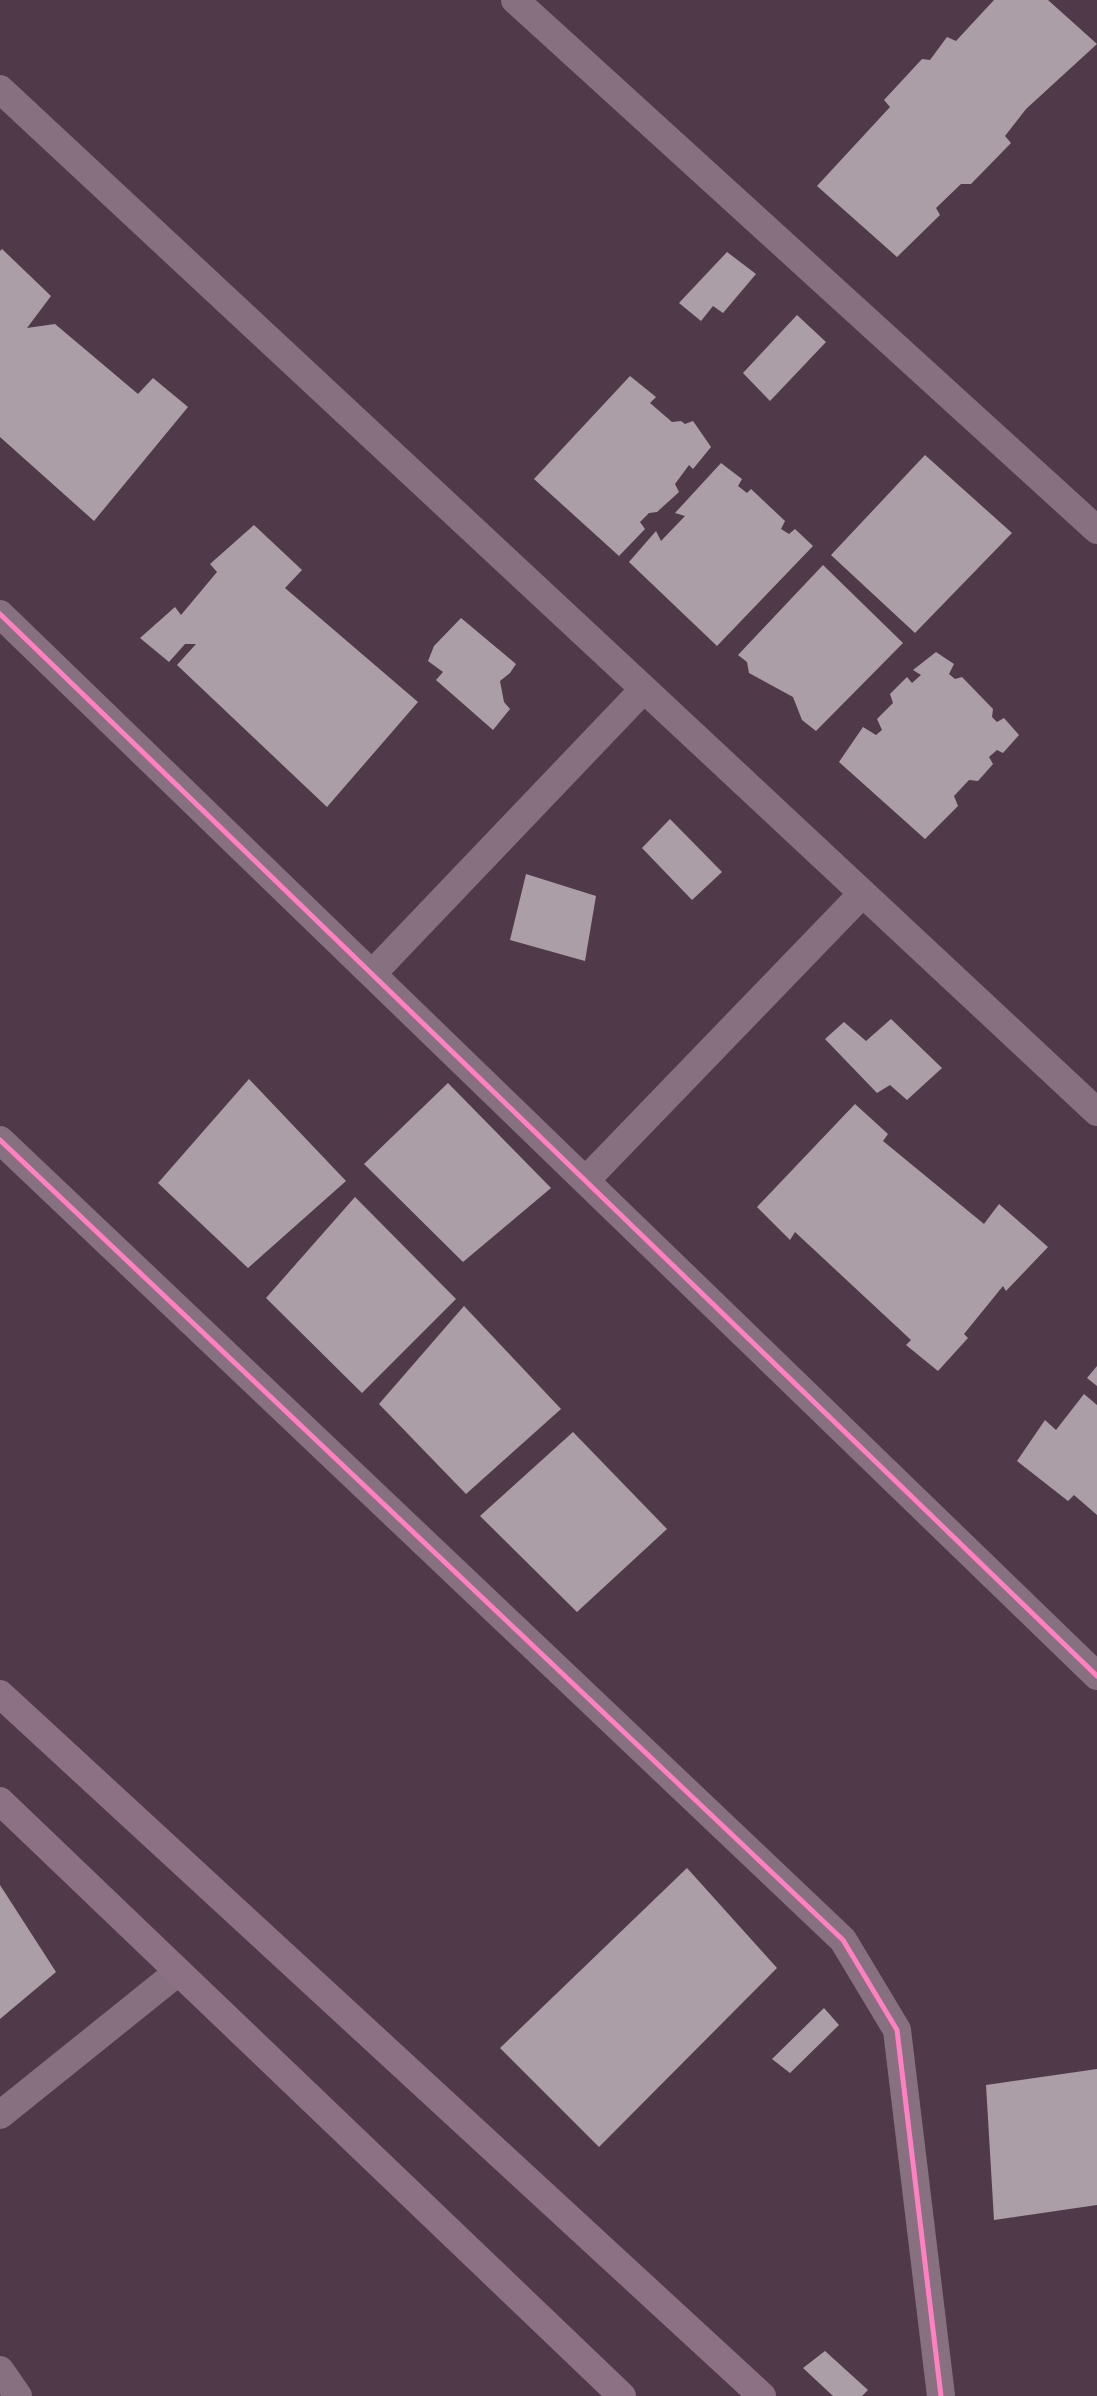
<!DOCTYPE html>
<html>
<head>
<meta charset="utf-8">
<style>
	body { margin:0 }
	canvas { display:block; background:#503a4a }
</style>
</head>
<body>
<canvas width="1097" height="2396"></canvas>
<script>
const context = document.querySelector('canvas').getContext('2d');
context.lineJoin = 'round';
function paint(path, color) {
  context.fillStyle = color;
  context.fill(path, 'evenodd');
}
function shape(rows) {
  const path = new Path2D();
  for (const r of rows) {
    path.moveTo(r[0], r[1]);
    for (let i = 2; i < r.length; i += 2) path.lineTo(r[i], r[i + 1]);
  }
  return path;
}
function strokePath(path, color, width, dash) {
  context.strokeStyle = color;
  context.lineWidth = width;
  context.lineCap = dash ? 'butt' : 'round';
  context.setLineDash(dash || []);
  context.stroke(path);
}
const building = shape([
	[994,0,1048,0,1097,44,1026,109,1005,136,1011,143,971,184,961,184,936,208,940,215,897,257,817,186,890,107,884,100,922,59,930,60,947,37,956,41],
	[2,249,51,296,27,328,55,324,138,394,153,378,188,407,94,521,0,437,0,251],
	[727,252,756,274,723,313,713,306,701,321,679,303],
	[797,315,826,342,770,401,743,373],
	[630,376,656,397,650,403,672,422,681,421,685,424,693,421,711,447,693,469,689,465,675,484,679,492,657,512,649,513,640,522,645,529,619,556,534,479],
	[925,455,1012,533,915,633,831,555],
	[721,463,742,479,738,486,747,493,751,489,785,521,781,529,789,534,795,529,813,546,717,646,629,562,656,531,661,541,685,516,675,513],
	[254,525,302,570,285,588,418,702,327,807,177,665,196,644,185,644,169,662,140,638,175,607,181,615,217,572,210,564],
	[823,565,903,643,816,731,802,720,793,697,749,673,747,662,738,655],
	[461,618,516,664,510,673,500,681,504,702,510,709,493,730,436,680,443,672,428,661,434,646],
	[936,652,954,664,949,674,955,679,962,677,993,709,992,717,997,722,1004,718,1019,735,1003,753,997,750,989,757,993,764,978,781,969,780,954,796,958,806,925,839,839,762,863,727,876,735,882,730,877,719,893,703,890,694,907,677,912,683,921,675,913,670],
	[670,819,722,872,692,900,642,848],
	[526,874,596,896,585,961,510,940],
	[891,1019,942,1068,907,1100,890,1085,877,1093,825,1039,844,1022,866,1041],
	[249,1079,346,1181,248,1268,158,1183],
	[448,1083,551,1188,463,1262,364,1164],
	[855,1104,888,1134,883,1141,984,1224,999,1204,1048,1247,1006,1291,1003,1286,964,1334,968,1338,938,1371,906,1345,911,1340,795,1232,790,1240,757,1207],
	[355,1197,456,1299,362,1393,266,1298],
	[464,1306,561,1409,466,1494,379,1404],
	[1097,1366,1097,1386,1087,1378],
	[1084,1394,1097,1405,1097,1515,1074,1495,1068,1501,1017,1461,1045,1420,1056,1430],
	[573,1432,667,1529,577,1612,480,1516],
	[687,1868,777,1968,599,2147,500,2048],
	[0,1885,56,1972,0,2019],
	[824,2008,839,2025,790,2073,772,2059],
	[1097,2069,1097,2205,994,2220,986,2085],
	[825,2351,868,2390,862,2396,833,2396,803,2368]
]);
const street = shape([
	[515,0,1097,530],
	[0,89,644,689],
	[0,614,1097,1676],
	[372,974,644,689,1097,1112],
	[0,1140,843,1940,897,2030,941,2396],
	[586,1180,862,894],
	[0,2115,178,1972],
	[0,2370,18,2396]
]);
const secondary = shape([
	[0,1694,762,2396],
	[0,1801,622,2396]
]);
const cycleway = shape([
	[0,614,1097,1676],
	[0,1140,843,1940,897,2030,941,2396]
]);
paint(building, '#ac9ea6');
strokePath(street, '#877080', 28);
strokePath(secondary, '#8c7184', 28);
strokePath(cycleway, '#ff80c0', 5);
</script>
</body>
</html>
